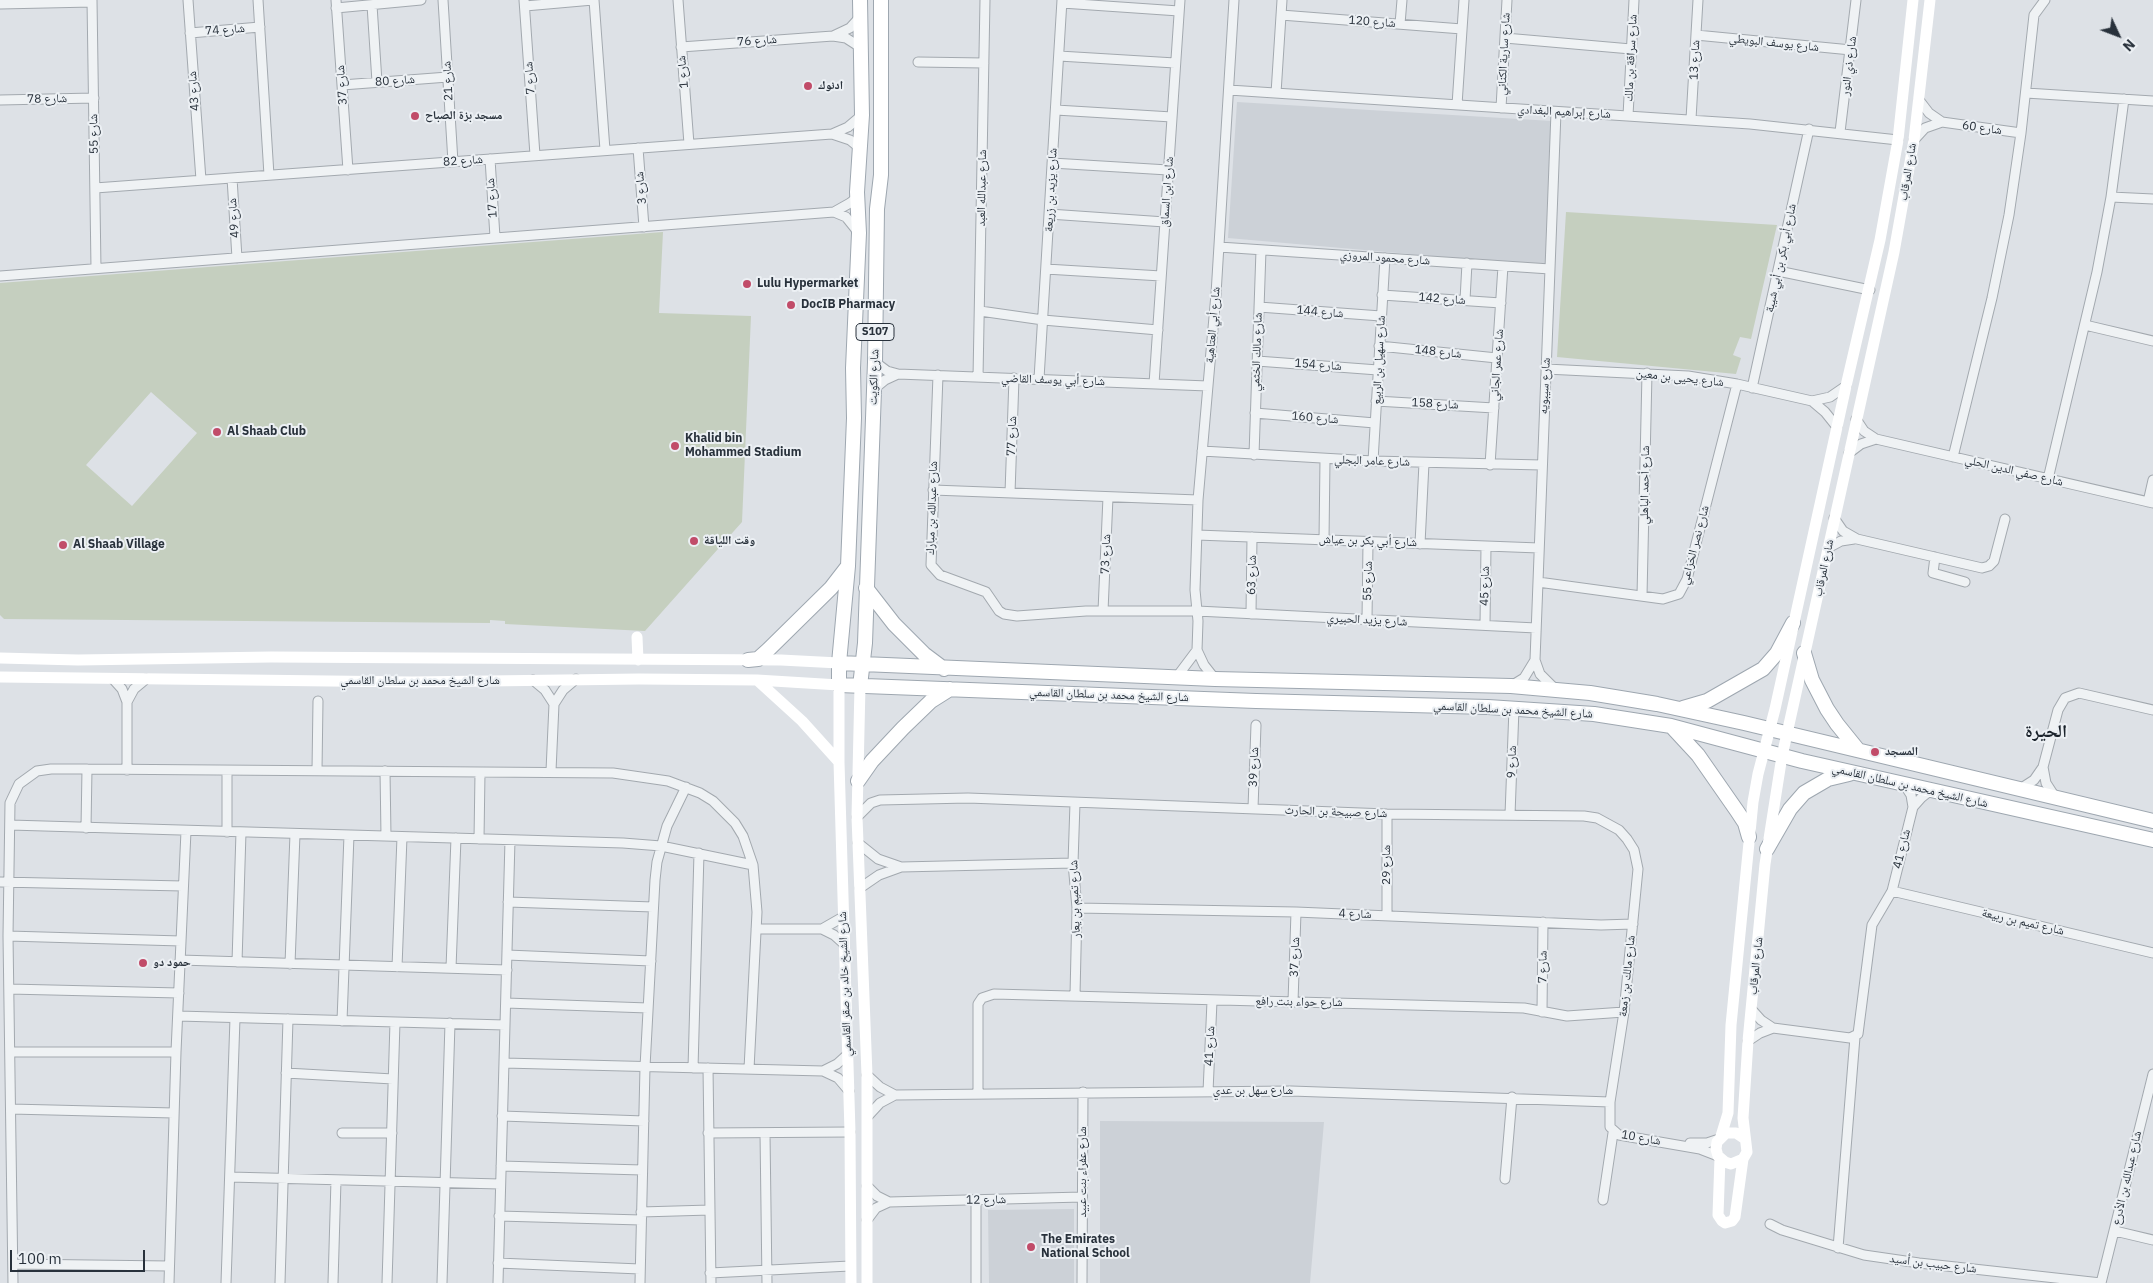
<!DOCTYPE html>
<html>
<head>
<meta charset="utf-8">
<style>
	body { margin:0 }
	#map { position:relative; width:2153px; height:1283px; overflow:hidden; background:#dde1e6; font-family:"IBM Plex Sans",sans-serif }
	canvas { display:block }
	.north { position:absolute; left:2093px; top:10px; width:50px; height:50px; -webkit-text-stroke:4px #ecf0f4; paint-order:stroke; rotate:133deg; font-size:14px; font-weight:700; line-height:20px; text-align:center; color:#28313b }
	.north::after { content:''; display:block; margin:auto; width:18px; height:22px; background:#28313b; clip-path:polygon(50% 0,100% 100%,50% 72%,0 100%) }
	.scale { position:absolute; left:10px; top:1250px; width:135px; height:22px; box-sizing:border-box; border:2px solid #28313b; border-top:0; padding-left:6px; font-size:15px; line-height:18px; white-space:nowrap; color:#28313b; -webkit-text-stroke:4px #ecf0f4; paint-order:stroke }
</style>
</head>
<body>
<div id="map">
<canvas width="2153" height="1283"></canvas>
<div class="north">N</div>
<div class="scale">100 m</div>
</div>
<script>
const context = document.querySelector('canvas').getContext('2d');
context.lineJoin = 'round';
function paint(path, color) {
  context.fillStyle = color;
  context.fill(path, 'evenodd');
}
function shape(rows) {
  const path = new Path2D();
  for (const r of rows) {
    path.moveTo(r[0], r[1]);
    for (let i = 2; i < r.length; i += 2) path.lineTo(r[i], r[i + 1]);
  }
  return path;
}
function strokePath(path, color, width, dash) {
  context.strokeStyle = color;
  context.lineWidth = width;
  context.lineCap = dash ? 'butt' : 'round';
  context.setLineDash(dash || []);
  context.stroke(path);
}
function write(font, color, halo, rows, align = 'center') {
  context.font = font + ' "IBM Plex Sans","Noto Naskh Arabic",sans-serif';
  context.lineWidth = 4;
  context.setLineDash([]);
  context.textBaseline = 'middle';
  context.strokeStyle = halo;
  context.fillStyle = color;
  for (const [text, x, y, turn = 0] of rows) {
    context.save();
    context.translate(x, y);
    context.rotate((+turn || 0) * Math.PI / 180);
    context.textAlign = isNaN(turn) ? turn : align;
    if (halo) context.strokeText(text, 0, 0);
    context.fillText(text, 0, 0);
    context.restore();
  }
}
const built = shape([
	[1237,102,1552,121,1546,266,1228,238],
	[1100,1121,1324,1122,1310,1283,1100,1283],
	[1074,1209,1074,1283,989,1283,988,1210]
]);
const green = shape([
	[1566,212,1777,225,1751,339,1740,337,1733,355,1741,358,1736,374,1557,357],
	[663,232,659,313,751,316,742,522,645,631,505,624,505,621,490,620,490,623,4,619,0,615,0,283],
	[151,392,197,433,132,506,86,465]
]);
const minor = shape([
	[92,0,96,268],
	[188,0,201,180],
	[258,0,269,175],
	[336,0,348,170],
	[443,0,453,162],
	[524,0,535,155],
	[594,0,605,150],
	[678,0,689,144],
	[1062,3,1179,11],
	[0,4,92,2],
	[372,5,377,82],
	[525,6,593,0],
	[336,8,421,0],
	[1281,15,1462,29],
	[1400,24,1402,0],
	[190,33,260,27],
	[1696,35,1851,50],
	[833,36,850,28,860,17],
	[1505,38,1631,49],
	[681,47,833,36,846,38,860,47],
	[1059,56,1175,63],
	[918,62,984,63],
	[342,85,448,77],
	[1229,90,1750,124,1898,140],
	[1276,93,1282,0],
	[2026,93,2153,101],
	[0,100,94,98],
	[1919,100,1929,113,1942,122],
	[1457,105,1464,0],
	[1501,108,1507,0],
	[1056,110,1172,117],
	[1628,116,1634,0],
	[1691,119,1698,0],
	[1840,132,1856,0],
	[832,134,850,140,861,149],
	[1914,140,1925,128,1942,122,2021,133],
	[638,148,644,227],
	[490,159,495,237],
	[1052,163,1168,170],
	[232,178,237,258],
	[95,188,832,134,848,127,861,116],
	[2111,197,2153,199],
	[834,212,846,217,858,232],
	[1049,214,1165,222],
	[1219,247,1550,269],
	[1046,269,1161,276],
	[1778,271,1870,290],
	[0,276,834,212,850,203,855,199,856,194],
	[1382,295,1501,303],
	[1465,300,1467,263],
	[1259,307,1381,316],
	[980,311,1043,320,1158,330],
	[2085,325,2153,341],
	[1379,346,1497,358],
	[1257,361,1378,370],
	[875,362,887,371,898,374,1208,386],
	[1546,369,1688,376,1737,384,1812,401,1830,397,1846,386],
	[938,375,931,565,940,575,986,592,999,611,1004,614,1017,616,1086,611,1197,611,1536,628],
	[978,377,985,0],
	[1039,379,1062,0],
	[1154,384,1180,0],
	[1752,388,1809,129],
	[874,389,885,380,898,374],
	[1376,401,1494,408],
	[1812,401,1825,412,1837,427],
	[1255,413,1375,423],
	[1856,419,1864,431,1876,439,2153,503],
	[1202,451,1373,461,1542,465],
	[1849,453,1861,444,1876,439],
	[1254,455,1261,250],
	[1953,457,1992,298,2009,215,2021,133,2034,15,2045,0],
	[1373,461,1385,258],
	[1490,465,1503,266],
	[2048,479,2097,272,2111,197,2124,99],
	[933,490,1198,500],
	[1010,493,1014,378],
	[2148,502,2153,480],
	[1834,518,1843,531,1857,539,1982,568,1989,566,1994,561,2005,519],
	[1197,535,1539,548],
	[1324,540,1325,459],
	[1420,544,1424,463],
	[1828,548,1841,541,1854,539],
	[1935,557,1933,573,1965,582],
	[1538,582,1663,599,1679,594,1687,579,1737,384],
	[1642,596,1647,373],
	[1103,611,1108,497],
	[1251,614,1252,537],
	[1367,620,1368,542],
	[1485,625,1486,546],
	[1176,678,1197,650],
	[113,679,122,689,127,702,127,770],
	[1215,679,1204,665,1197,650,1198,621,1195,590,1198,500,1216,294,1234,0],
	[533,680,545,690,554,704],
	[1511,686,1524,678,1535,660],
	[1555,689,1540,674,1535,660,1556,112],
	[127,702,134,689,146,679],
	[2043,767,2046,783,2055,797],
	[317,770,318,701],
	[385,771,386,836],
	[551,771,554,704,563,690,576,679],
	[2020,789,2034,780,2043,767,2058,710,2065,698,2079,693,2153,710],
	[1913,807,1921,798,1931,790],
	[1253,808,1256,725],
	[1387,814,1387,916],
	[1510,815,1514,708],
	[857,817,871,803,880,800,968,798,1387,814,1584,816,1597,818,1619,830,1627,839,1634,850,1638,869,1624,1012,1610,1102,1610,1127,1619,1135,1700,1149,1718,1156],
	[10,825,623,843,661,846,753,865],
	[86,828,87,769],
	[227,832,227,771],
	[479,839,480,773],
	[858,843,878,859,901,867],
	[0,882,183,886],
	[860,888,879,875,901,867,1073,863],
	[1892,891,2153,953],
	[508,902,653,907],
	[1077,908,1296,912,1601,925,1633,924],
	[756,929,822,929,843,917],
	[822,929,834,935,844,944],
	[8,936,181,941],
	[507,955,651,961],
	[180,960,507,970],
	[237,962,241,832],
	[290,964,295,834],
	[397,967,402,837],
	[451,968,456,838],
	[9,989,179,993],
	[1075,995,1077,908,1073,863,1075,803],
	[1293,1002,1296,912],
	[506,1003,648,1008],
	[1752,1010,1761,1020,1773,1028,1850,1038,1858,1034,1872,925,1892,891,1913,807,1911,795,1904,784],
	[1542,1012,1543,922],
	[178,1016,505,1025],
	[342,1021,349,835],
	[1748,1041,1760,1033,1773,1028],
	[11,1052,176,1052],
	[504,1063,823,1071,838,1078,849,1091],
	[693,1068,699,853],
	[708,1068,711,1283],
	[823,1071,837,1064,848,1054],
	[286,1073,393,1079],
	[867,1075,880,1087,895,1095],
	[1208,1092,1212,1001],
	[978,1093,978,1004,982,998,994,994,1524,1008,1567,1016,1624,1012],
	[11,1109,174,1113],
	[502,1116,644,1121],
	[868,1116,880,1103,895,1095,1291,1091,1610,1102],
	[342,1133,392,1133],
	[708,1133,850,1132],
	[765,1133,767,1283],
	[1690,1143,1707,1143,1719,1139],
	[501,1166,642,1170],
	[230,1177,500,1184],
	[1505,1179,1512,1097],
	[867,1186,877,1196,889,1202],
	[976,1200,976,1283],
	[1603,1200,1613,1133],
	[641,1212,710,1210],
	[499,1216,641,1220],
	[867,1220,876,1208,889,1202,1082,1197],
	[1770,1224,1782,1230,1864,1255,1919,1263,2101,1283],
	[2115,1231,2153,1240],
	[1838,1248,1855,1037],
	[498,1263,640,1269],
	[13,1264,169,1266],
	[710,1273,850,1266],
	[13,1283,8,936,10,803,19,784,37,771,51,769,87,769,613,773,668,781,700,793,713,801,735,823,743,836,753,865,757,912,749,1069],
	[169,1283,176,1052,186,831],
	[226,1283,235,1018],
	[280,1283,288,1019],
	[333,1283,336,1180],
	[387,1283,395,1022],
	[442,1283,450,1023],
	[498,1283,510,840],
	[640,1283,645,1067,655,880,657,862,667,826,686,787],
	[1082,1283,1083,1092],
	[2101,1283,2153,1074]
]);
const secondary = shape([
	[637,637,638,660],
	[0,658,78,660,271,657,781,660,839,663],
	[0,677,412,682,639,679,757,680,839,685,839,762,850,1132,851,1283],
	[757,680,802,721,839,762],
	[860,686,857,817,867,1075,867,1283],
	[1721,1136,1728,1113,1731,1025,1753,802,1758,774,1775,709,1846,386,1880,240,1898,140,1913,0],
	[1745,1139,1736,1133,1726,1133,1717,1142,1716,1149,1718,1156,1725,1162,1731,1164,1743,1159,1747,1152,1743,1118,1748,1041,1765,864,1782,756,1894,252,1914,140,1930,0],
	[1720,1158,1718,1215,1722,1221,1725,1223,1732,1221,1735,1217,1743,1159]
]);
const primary = shape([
	[860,0,862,115,857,192,859,233,853,368,854,418,848,566,839,663,839,685,1256,701,1488,707,1594,714,1671,726,1802,761,2153,840],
	[866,588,894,624,924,654,944,669],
	[1804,653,1812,680,1827,709,1837,724,1858,750],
	[748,660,758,659,768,650,831,588,848,566],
	[839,663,1215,679,1511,686,1590,693,1657,704,1744,723,2153,821],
	[860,686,865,643,875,362,877,209,881,175,881,0],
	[1683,708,1707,701,1763,669,1777,653,1793,623],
	[1673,728,1698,755,1737,811,1745,823,1749,837],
	[858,781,872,761,903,728,931,701,950,689],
	[1767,849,1790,809,1804,793,1828,779,1849,774]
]);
const markers = [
	[808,86,5,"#c14c69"],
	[415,116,5,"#c14c69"],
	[747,284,5,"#c14c69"],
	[791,305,5,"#c14c69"],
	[217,432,5,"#c14c69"],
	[675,446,5,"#c14c69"],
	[694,541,5,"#c14c69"],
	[63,545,5,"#c14c69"],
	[1875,752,5,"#c14c69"],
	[143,963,5,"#c14c69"],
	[1031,1247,5,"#c14c69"]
];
const shields = [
	[875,332,38]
];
const shieldNames = [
	["S107",875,332]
];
const streetNames = [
	["شارع 120",1372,22,4],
	["شارع 74",225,30,-4],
	["شارع 76",757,41,-4],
	["شارع يوسف البويطي",1774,43,6],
	["شارع سارية الكناني",1504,54,-87],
	["شارع سراقة بن مالك",1631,58,-87],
	["شارع 13",1695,60,-87],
	["شارع ذي النور",1849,66,-83],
	["شارع 1",683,72,-95],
	["شارع 7",530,78,-94],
	["شارع 80",395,81,-4],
	["شارع 21",448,81,-93],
	["شارع 37",342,85,-94],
	["شارع 43",194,91,-94],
	["شارع 78",47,99,-1],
	["شارع إبراهيم البغدادي",1564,112,3],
	["شارع 60",1982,128,8],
	["شارع 55",94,134,-91],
	["شارع 82",463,161,-4],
	["شارع المرقاب",1908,172,-81],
	["شارع 3",641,188,-95],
	["شارع عبدالله العبد",982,188,-89],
	["شارع يزيد بن زريعة",1051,190,-87],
	["شارع ابن السماق",1167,192,-86],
	["شارع 17",492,198,-94],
	["شارع 49",234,218,-94],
	["شارع محمود المروزي",1385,258,4],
	["شارع أبي بكر بن أبي شيبة",1781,258,-78],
	["شارع 142",1442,299,4],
	["شارع 144",1320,312,5],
	["شارع أبي العتاهية",1213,325,-85],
	["شارع مالك الخثمي",1257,352,-88],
	["شارع 148",1438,352,6],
	["شارع سهيل بن الربيع",1379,360,-87],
	["شارع 154",1318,365,4],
	["شارع عمر الجاني",1497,365,-86],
	["شارع الكويت",874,377,-88],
	["شارع يحيى بن معين",1680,378,6],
	["شارع أبي يوسف القاضي",1053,380,2],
	["شارع سيبويه",1545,386,-87],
	["شارع 158",1435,404,3],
	["شارع 160",1315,418,5],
	["شارع 77",1012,436,-88],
	["شارع عامر البجلي",1372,461,2],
	["شارع صفي الدين الحلي",2014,471,13],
	["شارع أحمد الباهلي",1645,485,-89],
	["شارع عبدالله بن مبارك",932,508,-88],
	["شارع أبي بكر بن عياش",1368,541,2],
	["شارع نصر الخزاعي",1695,545,-75],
	["شارع 73",1106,554,-88],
	["شارع المرقاب",1824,568,-78],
	["شارع 63",1252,575,-89],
	["شارع 55",1368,581,-89],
	["شارع 45",1485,586,-89],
	["شارع يزيد الحبيري",1367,620,3],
	["شارع الشيخ محمد بن سلطان القاسمي",420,681],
	["شارع الشيخ محمد بن سلطان القاسمي",1109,695,2],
	["شارع الشيخ محمد بن سلطان القاسمي",1513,710,3],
	["شارع 9",1512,762,-88],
	["شارع 39",1254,767,-88],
	["شارع الشيخ محمد بن سلطان القاسمي",1910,786,13],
	["شارع صبيحة بن الحارث",1336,812,2],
	["شارع 41",1902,849,-76],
	["شارع 29",1387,865,-90],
	["شارع تميم بن يعار",1075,899,-92],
	["شارع 4",1355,914,2],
	["شارع تميم بن ربيعة",2023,922,13],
	["شارع 37",1295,957,-88],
	["شارع المرقاب",1756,966,-84],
	["شارع 7",1543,967,-89],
	["شارع مالك بن زمعة",1627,976,-84],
	["شارع الشيخ خالد بن صقر القاسمي",845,984,-92],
	["شارع حواء بنت رافع",1299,1002,1],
	["شارع 41",1210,1046,-87],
	["شارع سهل بن عدي",1253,1091],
	["شارع 10",1641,1138,10],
	["شارع عفراء بنت عبيد",1083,1172,-90],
	["شارع عبدالله بن الأدرع",2127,1178,-77],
	["شارع 12",986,1200,-1],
	["شارع حبيب بن أسيد",1933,1264,7]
];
const poiNames = [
	["ادنوك",818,86],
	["مسجد بزة الصباح",425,116],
	["Lulu Hypermarket",757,284],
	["DocIB Pharmacy",801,305],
	["Al Shaab Club",227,432],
	["Khalid bin",685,439],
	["Mohammed Stadium",685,453],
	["وقت اللياقة",704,541],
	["Al Shaab Village",73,545],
	["المسجد",1885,752],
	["حمود دو",153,963],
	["The Emirates",1041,1240],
	["National School",1041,1254]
];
const districtNames = [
	["الحيرة",2046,732]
];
paint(built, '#ccd1d7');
paint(green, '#c5cfbf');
strokePath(minor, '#a3a9af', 11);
strokePath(primary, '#9ea7b0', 16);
strokePath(minor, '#eff2f4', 9);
strokePath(secondary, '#fff', 11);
strokePath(primary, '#fff', 14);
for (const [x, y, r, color] of markers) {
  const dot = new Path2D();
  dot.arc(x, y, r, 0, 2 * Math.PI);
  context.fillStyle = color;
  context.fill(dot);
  strokePath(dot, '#ecf0f4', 2);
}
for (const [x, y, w] of shields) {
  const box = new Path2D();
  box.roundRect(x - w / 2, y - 8.5, w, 17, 4);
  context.fillStyle = '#ecf0f4';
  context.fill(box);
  strokePath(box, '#28313b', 1);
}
write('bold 11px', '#28313b', null, shieldNames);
write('12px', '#28313b', '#ecf0f4', streetNames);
write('bold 12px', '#28313b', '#ecf0f4', poiNames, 'left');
write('bold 18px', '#1a222b', '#ecf0f4', districtNames);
</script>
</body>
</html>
